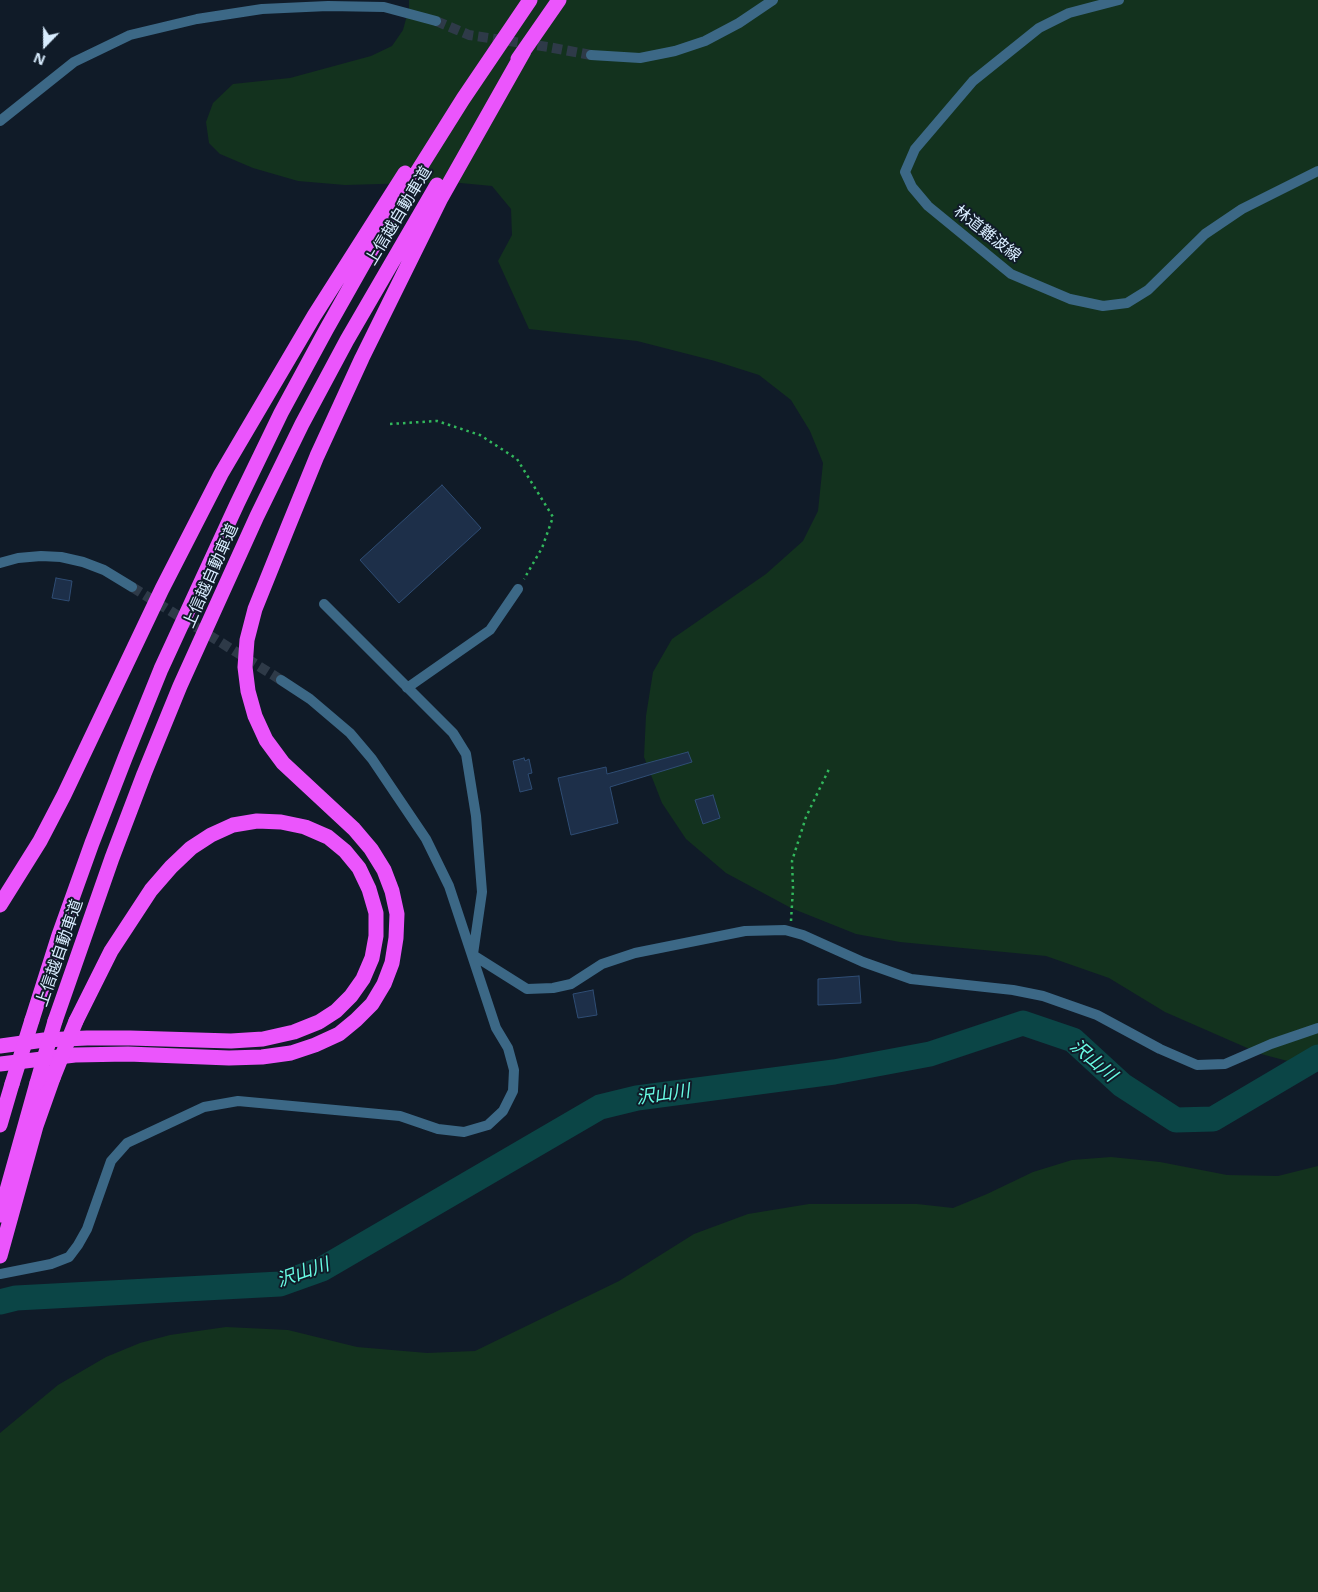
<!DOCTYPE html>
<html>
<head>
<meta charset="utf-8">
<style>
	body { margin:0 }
	#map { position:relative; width:1318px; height:1592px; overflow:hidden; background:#101b28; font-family:"Open Sans",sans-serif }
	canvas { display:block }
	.north { position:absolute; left:20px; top:20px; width:50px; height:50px; -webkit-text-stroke:4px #101b28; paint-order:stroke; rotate:202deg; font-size:14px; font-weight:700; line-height:20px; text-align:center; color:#d8ecfe }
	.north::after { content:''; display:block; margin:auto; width:18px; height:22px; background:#d8ecfe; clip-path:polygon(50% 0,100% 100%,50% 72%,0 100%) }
</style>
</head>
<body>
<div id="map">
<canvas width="1318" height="1592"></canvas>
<div class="north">N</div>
</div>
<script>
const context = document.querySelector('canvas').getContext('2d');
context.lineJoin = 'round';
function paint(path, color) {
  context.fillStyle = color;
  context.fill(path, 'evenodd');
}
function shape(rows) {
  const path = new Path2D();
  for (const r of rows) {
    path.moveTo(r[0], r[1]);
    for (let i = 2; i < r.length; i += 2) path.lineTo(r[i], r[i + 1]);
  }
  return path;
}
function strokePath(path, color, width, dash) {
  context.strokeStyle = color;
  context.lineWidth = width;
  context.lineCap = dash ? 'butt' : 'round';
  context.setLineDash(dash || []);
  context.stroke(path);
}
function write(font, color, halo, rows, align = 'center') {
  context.font = font + ' "Open Sans","Noto Sans JP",sans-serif';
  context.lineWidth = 4;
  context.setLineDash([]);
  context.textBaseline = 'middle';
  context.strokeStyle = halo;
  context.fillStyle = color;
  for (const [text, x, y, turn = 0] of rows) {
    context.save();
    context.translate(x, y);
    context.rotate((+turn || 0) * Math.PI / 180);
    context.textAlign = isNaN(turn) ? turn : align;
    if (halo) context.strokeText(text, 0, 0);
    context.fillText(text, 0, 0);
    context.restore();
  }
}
const green = shape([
	[409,0,1318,0,1318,1069,1261,1054,1165,1012,1109,978,1046,956,900,942,856,934,791,908,726,873,686,839,662,803,644,757,646,716,653,672,672,639,766,574,803,541,818,511,823,463,810,431,791,400,759,375,715,361,637,341,529,329,498,261,512,235,511,209,492,186,450,182,345,185,298,181,253,168,220,154,209,143,206,122,213,103,233,84,290,78,371,56,392,46,403,30,409,8],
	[1111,1157,1160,1162,1227,1175,1278,1176,1318,1166,1318,1592,0,1592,0,1433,58,1385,106,1357,140,1343,170,1335,226,1327,288,1330,357,1347,427,1353,475,1351,619,1281,694,1234,748,1214,809,1204,917,1204,953,1208,987,1194,1033,1172,1072,1160]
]);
const river = shape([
	[0,1302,16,1298,280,1284,322,1269,600,1107,637,1098,834,1072,930,1054,1023,1023,1073,1040,1122,1085,1176,1120,1213,1119,1318,1057]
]);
const building = shape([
	[442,485,481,528,399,603,360,560,442,485],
	[56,578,72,581,69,601,52,598,56,578],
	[688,752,692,762,610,787,618,823,571,835,558,778,606,767,607,774,688,752],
	[524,758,525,761,529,759,532,773,528,774,532,789,520,792,513,761,524,758],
	[713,795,720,818,703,824,695,800,713,795],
	[859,976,861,1003,818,1005,818,979,859,976],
	[593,990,597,1015,578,1018,573,994,593,990]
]);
const minorTunnel = shape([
	[436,21,469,35,548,47,591,55],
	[132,587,281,680]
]);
const path = shape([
	[390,424,437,421,480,435,517,459,553,517,542,548,524,579],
	[791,921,793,888,792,861,806,817,830,767]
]);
const minor = shape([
	[1119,0,1069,13,1039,28,973,81,915,149,905,172,912,187,928,206,1011,274,1070,299,1103,306,1127,303,1148,290,1205,234,1242,209,1318,171],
	[591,55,640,58,675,51,705,41,739,23,773,0],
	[0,121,74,62,130,35,197,19,262,9,328,6,384,7,436,21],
	[0,563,18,558,41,556,61,557,83,562,104,570,132,587],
	[324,604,453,733,466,754,476,816,482,892,473,954],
	[407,688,490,630,518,589],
	[473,955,527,989,553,988,571,984,602,964,635,953,745,931,785,930,803,935,863,962,911,979,1013,990,1043,996,1097,1015,1160,1049,1197,1065,1225,1064,1271,1044,1318,1028],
	[0,1274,51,1264,69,1257,78,1245,87,1229,111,1161,127,1143,204,1107,238,1101,400,1116,438,1129,464,1132,488,1125,503,1111,513,1091,514,1070,508,1048,496,1028,449,886,426,839,372,759,350,733,310,699,281,680]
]);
const motorway = shape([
	[518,59,559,0],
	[0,905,40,841,64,795,162,589,221,474,314,316,405,173],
	[32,1020,59,935,92,843,125,758,161,669,237,504,281,413,326,330,370,252,414,177,463,99,530,0],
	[55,1021,112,858,144,774,180,686,218,602,257,516,302,424,347,340,437,185],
	[0,1046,44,1040,87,1038,130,1038,231,1041,263,1039,294,1032,319,1022,336,1011,351,996,363,979,372,958,376,936,376,913,369,889,359,868,345,851,328,837,305,827,281,822,257,821,233,825,211,835,191,848,171,867,151,890,111,951,76,1021],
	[0,1064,75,1055,128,1054,229,1058,262,1057,291,1053,315,1045,339,1034,356,1020,372,1004,384,984,392,963,396,938,397,914,392,891,384,870,371,849,354,829,283,763,266,740,255,716,248,691,245,667,247,640,255,609,288,527,317,456,362,358,441,198,524,51],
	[0,1125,12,1084],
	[0,1215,37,1083],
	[0,1256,36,1126,53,1078]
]);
const motorwayBridge = shape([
	[53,1078,76,1021],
	[37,1083,55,1021],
	[12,1084,32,1020]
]);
const streetNames = [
	["上信越自動車道",399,216,-59],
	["林道難波線",987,234,38],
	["上信越自動車道",211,576,-66],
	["上信越自動車道",60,953,-71]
];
const waterNames = [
	["沢山川",1093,1061,40],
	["沢山川",663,1095,-8],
	["沢山川",303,1273,-19]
];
paint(green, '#13321e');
strokePath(river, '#0b4546', 25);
paint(building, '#1d2f49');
strokePath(building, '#2f4d74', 1);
strokePath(minorTunnel, '#2e3a48', 10, [10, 5]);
strokePath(path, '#32b85c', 2.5, [2.5, 4]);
strokePath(minor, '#3c6886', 10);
strokePath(motorway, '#eb55fc', 15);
strokePath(motorwayBridge, '#eb55fc', 15);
write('16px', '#d8ecfe', '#101b28', streetNames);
write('italic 18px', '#68fce4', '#101b28', waterNames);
</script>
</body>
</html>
